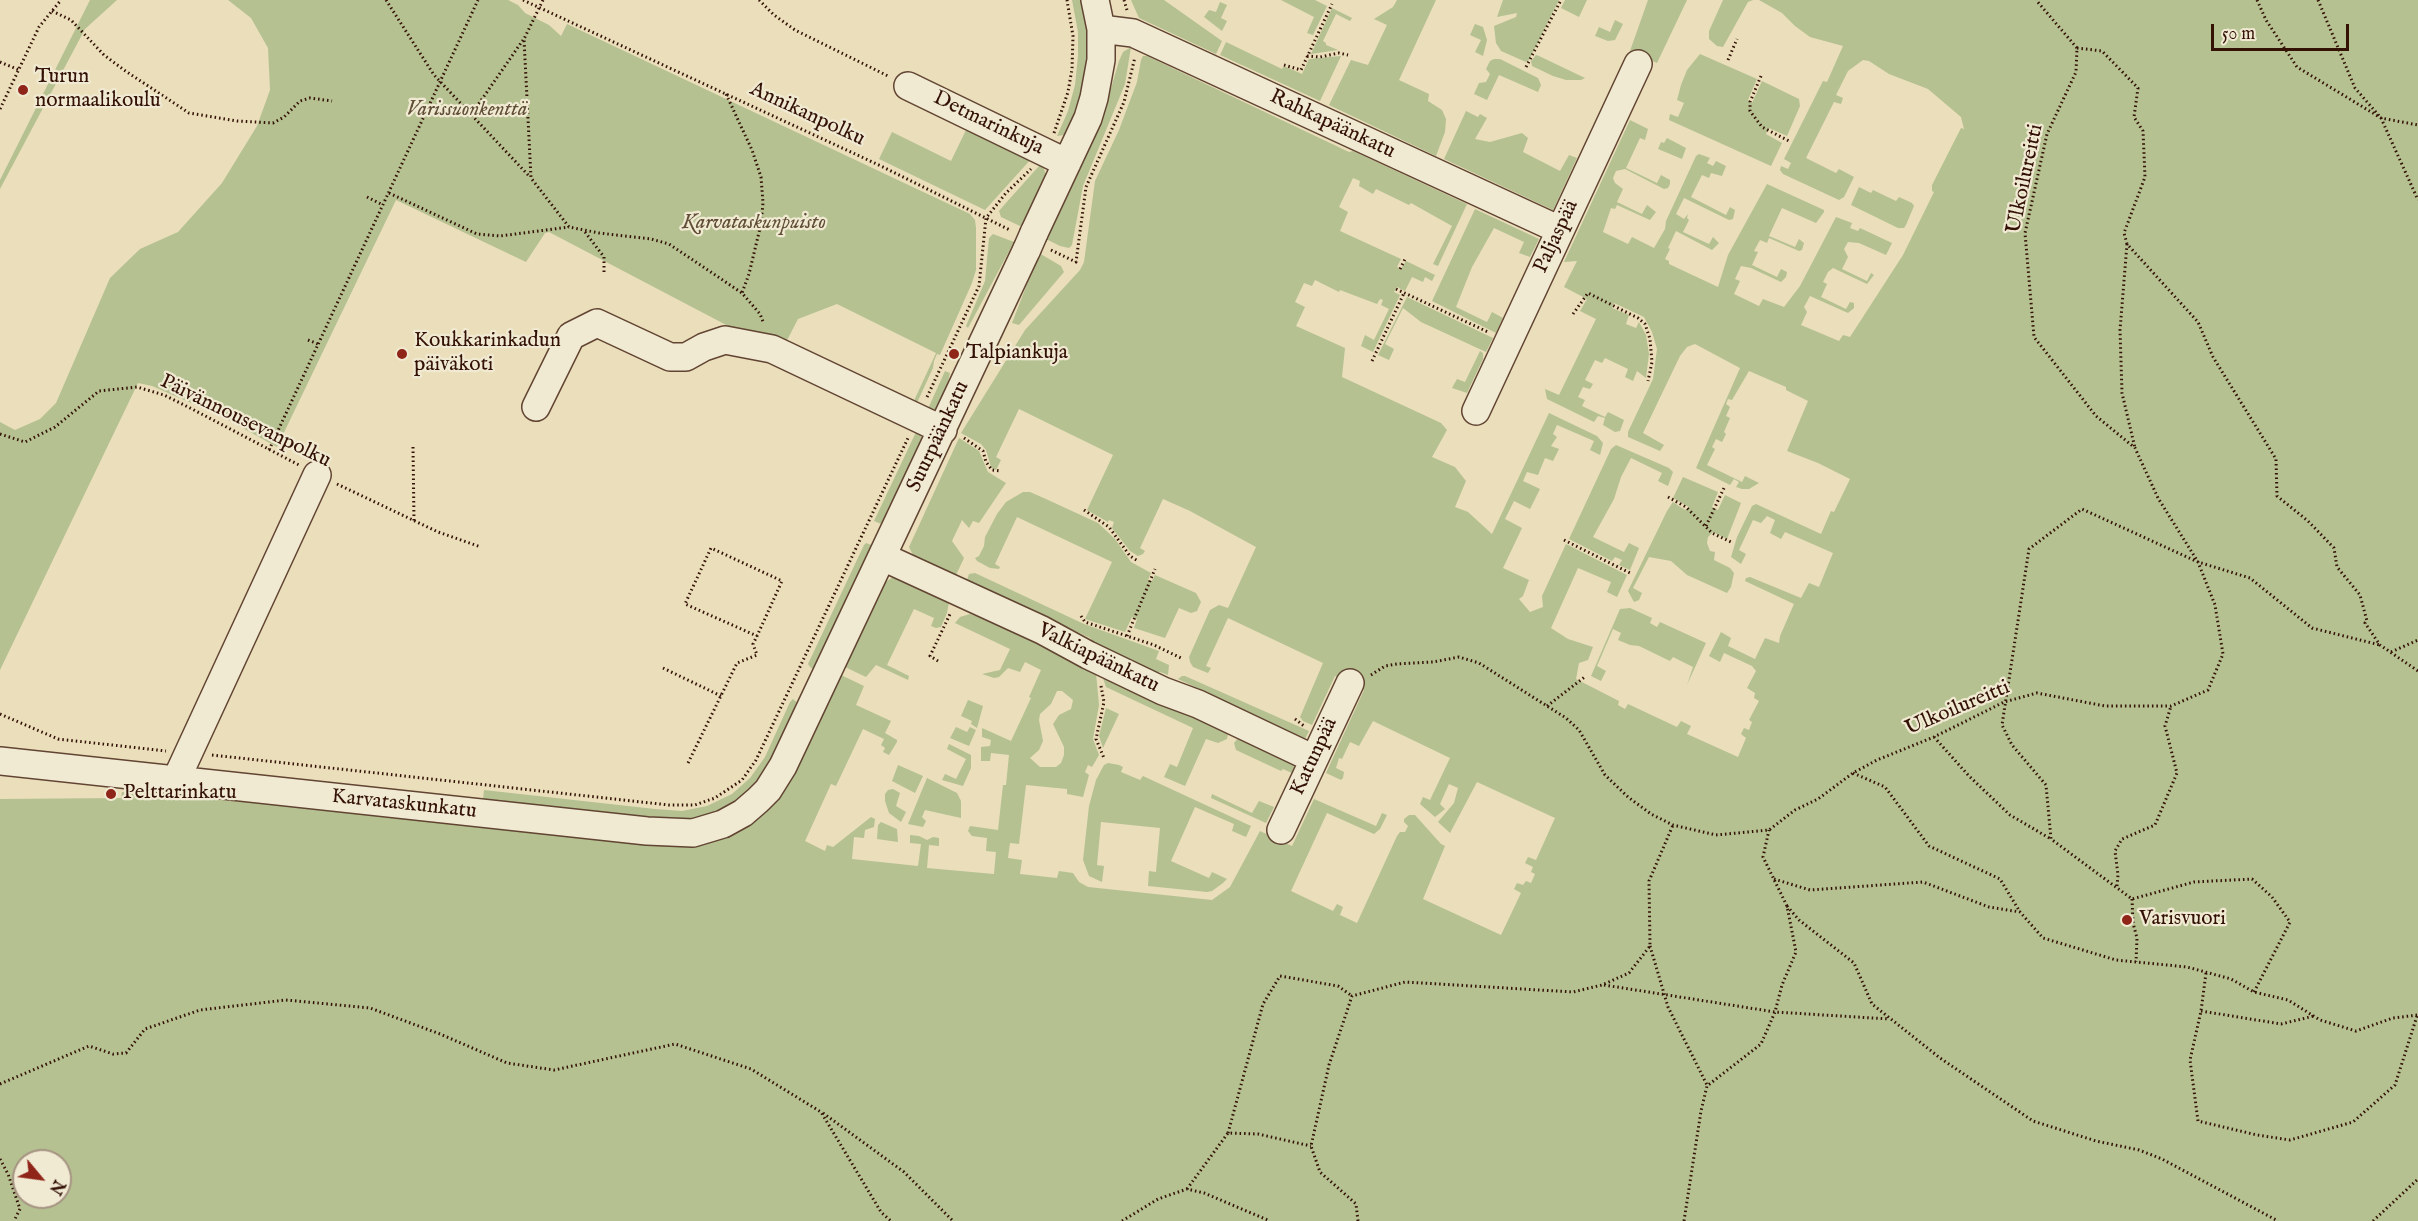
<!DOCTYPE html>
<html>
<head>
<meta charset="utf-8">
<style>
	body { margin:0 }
	#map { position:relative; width:2418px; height:1221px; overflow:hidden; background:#eadebb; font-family:"IM FELL English",serif }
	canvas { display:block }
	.north { position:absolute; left:12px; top:1149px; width:60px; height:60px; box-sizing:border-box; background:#f1ead3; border:2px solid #a59381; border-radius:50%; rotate:119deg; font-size:16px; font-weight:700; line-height:24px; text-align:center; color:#331105 }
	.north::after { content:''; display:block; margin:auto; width:21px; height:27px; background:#8f2418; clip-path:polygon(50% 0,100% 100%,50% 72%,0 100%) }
	.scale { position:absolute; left:2211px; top:24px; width:138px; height:27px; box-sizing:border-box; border:3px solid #331105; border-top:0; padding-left:8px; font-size:18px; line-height:21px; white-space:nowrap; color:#331105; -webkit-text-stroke:4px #f1ead3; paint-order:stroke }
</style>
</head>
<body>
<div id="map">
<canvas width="2418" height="1221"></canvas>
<div class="north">N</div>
<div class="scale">50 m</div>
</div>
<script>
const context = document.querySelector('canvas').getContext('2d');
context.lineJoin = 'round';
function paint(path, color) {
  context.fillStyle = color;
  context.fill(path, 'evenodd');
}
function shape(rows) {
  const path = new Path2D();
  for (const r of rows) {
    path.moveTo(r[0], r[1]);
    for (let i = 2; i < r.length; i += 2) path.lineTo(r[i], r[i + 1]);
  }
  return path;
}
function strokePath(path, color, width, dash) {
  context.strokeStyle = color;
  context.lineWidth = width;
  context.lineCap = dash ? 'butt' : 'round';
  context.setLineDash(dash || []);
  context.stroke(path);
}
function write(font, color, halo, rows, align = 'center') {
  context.font = font + ' "IM FELL English",serif';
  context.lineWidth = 4.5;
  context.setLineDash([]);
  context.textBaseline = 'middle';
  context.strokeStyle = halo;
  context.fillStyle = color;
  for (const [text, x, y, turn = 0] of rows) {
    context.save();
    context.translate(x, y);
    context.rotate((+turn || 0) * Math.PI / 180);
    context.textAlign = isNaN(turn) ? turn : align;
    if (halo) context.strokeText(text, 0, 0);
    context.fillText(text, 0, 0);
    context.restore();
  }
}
const green = shape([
	[90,0,117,0,85,29,0,189,0,180],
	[228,0,508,0,518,5,525,13,549,25,561,36,567,24,970,214,975,220,976,228,976,270,972,283,940,355,937,354,934,361,933,368,916,405,912,405,936,353,837,304,798,319,784,346,732,328,549,232,545,233,526,262,396,200,277,447,221,416,152,386,138,383,0,670,0,422,15,430,40,419,56,403,110,278,140,249,178,232,222,183,257,126,270,90,268,48,251,18],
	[1072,0,1084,0,1090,46,1085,87,1073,124,1064,135,1057,136,1068,111,1075,85,1078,56,1078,32],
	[1131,0,1164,0,1222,41,1216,54,1139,18],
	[1281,0,1315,0,1327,6,1313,35,1307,33,1314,17],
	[1397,0,1436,0,1399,80,1429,94,1428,101,1442,110,1446,119,1445,132,1436,156,1329,105,1351,60,1368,65,1387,25,1374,19,1393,7],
	[1503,0,1559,0,1529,60,1526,62,1501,51,1496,43,1494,26,1516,17,1517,13,1497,17],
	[1565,0,1587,0,1579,17,1561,8],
	[1648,0,1687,0,1657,63,1630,51],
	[1723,0,1753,0,1748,2,1723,47,1717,46,1709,39,1709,31],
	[1759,0,2418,0,2418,1221,0,1221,0,799,121,798,122,792,245,802,673,844,776,799,793,776,841,675,864,686,856,705,891,721,885,733,897,740,897,742,889,755,883,752,885,748,881,745,884,739,863,729,836,786,831,784,805,841,825,851,827,845,833,847,871,817,875,819,874,827,865,830,864,838,854,837,852,859,918,866,921,844,910,843,910,835,919,836,927,840,933,837,939,838,939,846,929,845,927,868,994,874,996,852,986,851,987,838,972,836,968,831,970,826,998,830,1003,785,1006,785,1009,755,991,753,990,761,981,761,981,747,990,746,991,740,982,737,982,728,1011,741,1031,698,1029,697,1041,670,1025,662,1020,672,1008,668,999,677,994,678,982,674,1000,670,1010,649,955,623,960,617,970,614,990,621,998,619,1096,673,1099,705,1093,739,1099,755,1092,767,1088,765,1085,772,1089,775,1083,797,1067,794,1067,789,1026,785,1019,844,1010,843,1008,858,1022,860,1020,874,1057,878,1059,871,1073,873,1079,882,1088,887,1212,900,1230,887,1260,831,1292,846,1314,799,1376,826,1382,813,1387,815,1380,829,1374,834,1327,813,1291,891,1333,911,1337,904,1343,907,1340,915,1357,923,1397,836,1400,832,1405,832,1408,826,1404,822,1404,819,1409,815,1415,815,1441,844,1445,846,1423,899,1501,935,1521,893,1514,889,1517,883,1523,885,1526,881,1531,883,1535,874,1531,872,1533,867,1525,863,1528,857,1536,860,1555,818,1477,782,1450,833,1438,822,1454,803,1458,788,1449,784,1440,804,1445,809,1435,817,1420,804,1423,797,1430,800,1450,758,1373,721,1359,746,1350,742,1342,759,1339,758,1336,768,1344,772,1343,778,1341,780,1326,773,1364,690,1335,676,1312,725,1303,721,1300,717,1323,663,1228,618,1206,666,1211,668,1208,673,1193,667,1190,662,1189,657,1210,610,1219,605,1228,608,1256,547,1190,511,1163,499,1140,548,1145,551,1143,554,1138,556,1130,551,1112,528,1114,522,1109,520,1108,522,1087,510,1113,455,1019,409,996,457,1001,460,996,470,991,467,986,450,981,444,961,433,1025,330,1080,270,1084,262,1095,181,1119,130,1137,82,1141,60,1143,56,1147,56,1349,152,1353,151,1467,204,1438,266,1433,264,1452,226,1411,203,1409,205,1376,189,1373,194,1359,186,1360,181,1353,178,1339,207,1348,212,1340,231,1401,259,1397,267,1401,269,1406,261,1435,275,1432,281,1425,277,1423,282,1412,277,1405,291,1397,287,1394,292,1400,295,1373,352,1361,346,1365,335,1374,340,1389,309,1381,305,1383,300,1380,299,1377,304,1340,290,1339,292,1315,280,1312,286,1304,283,1295,302,1305,307,1296,326,1345,348,1342,377,1441,423,1447,430,1432,457,1455,467,1466,481,1455,507,1468,512,1492,534,1549,413,1597,436,1603,443,1600,455,1590,450,1594,441,1557,425,1553,434,1557,437,1551,446,1559,449,1553,461,1545,458,1538,475,1527,472,1523,481,1540,489,1530,509,1514,501,1505,519,1522,528,1503,568,1529,580,1523,596,1519,599,1530,612,1543,607,1542,596,1566,544,1627,575,1617,597,1607,592,1611,582,1578,568,1551,628,1568,639,1593,647,1588,660,1579,663,1576,679,1619,701,1618,705,1625,709,1628,704,1677,727,1681,721,1691,726,1687,734,1738,757,1746,738,1741,734,1744,728,1749,730,1752,722,1749,720,1759,701,1754,698,1755,693,1747,688,1756,671,1752,666,1724,653,1720,662,1709,656,1721,632,1731,638,1728,646,1755,659,1765,638,1779,643,1780,636,1794,604,1745,581,1746,578,1750,577,1801,598,1809,583,1819,587,1833,553,1785,532,1781,539,1770,533,1775,520,1767,516,1761,523,1753,520,1739,550,1746,554,1741,564,1731,557,1737,537,1752,506,1756,504,1821,534,1831,511,1834,512,1850,479,1818,463,1787,451,1808,401,1786,390,1786,387,1749,371,1732,400,1728,399,1726,404,1730,407,1726,416,1730,418,1724,432,1726,434,1722,442,1716,439,1712,447,1715,449,1707,465,1742,482,1745,476,1759,483,1749,489,1742,489,1736,487,1739,482,1734,479,1730,485,1696,468,1740,368,1695,344,1687,347,1680,356,1643,433,1664,445,1660,451,1628,437,1628,432,1653,379,1657,349,1652,332,1644,317,1614,303,1612,308,1629,315,1626,324,1636,328,1639,322,1646,335,1649,354,1646,378,1637,371,1633,381,1625,377,1628,369,1605,358,1602,363,1595,360,1585,380,1593,384,1590,389,1583,387,1578,397,1585,400,1582,406,1605,417,1608,412,1624,420,1620,431,1615,432,1603,425,1605,418,1598,416,1594,422,1547,399,1545,389,1559,395,1596,319,1580,311,1587,299,1564,287,1577,261,1564,262,1630,120,1648,129,1645,140,1640,138,1626,168,1657,183,1661,175,1670,180,1670,184,1668,188,1664,189,1625,169,1616,171,1613,178,1615,183,1623,189,1617,202,1642,214,1647,205,1656,212,1650,220,1617,205,1615,209,1611,208,1603,232,1628,244,1632,237,1654,248,1665,229,1666,221,1696,156,1699,154,1710,158,1707,163,1713,166,1716,161,1726,166,1722,176,1711,173,1709,178,1702,175,1691,197,1726,215,1730,207,1733,209,1735,210,1733,219,1729,220,1684,198,1676,214,1684,219,1688,214,1687,218,1689,220,1683,232,1709,244,1713,237,1719,243,1712,250,1676,231,1668,248,1670,249,1665,259,1669,261,1669,264,1718,287,1728,255,1767,184,1824,210,1824,212,1816,223,1782,208,1769,236,1795,247,1799,239,1804,243,1802,250,1799,251,1769,238,1767,243,1760,240,1754,251,1758,252,1752,265,1777,277,1781,269,1787,272,1786,277,1781,282,1751,268,1741,266,1735,279,1740,281,1734,294,1759,306,1763,299,1784,307,1800,286,1836,217,1852,223,1850,228,1858,231,1860,228,1892,243,1886,255,1859,243,1848,242,1844,249,1848,257,1842,269,1867,281,1871,273,1874,275,1867,284,1833,268,1828,272,1823,282,1827,284,1821,297,1846,309,1850,302,1854,303,1854,308,1848,313,1810,296,1804,307,1807,312,1801,325,1839,341,1843,335,1850,337,1903,255,1934,192,1932,191,1932,185,1961,128,1964,129,1961,117,1928,89,1889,74,1869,61,1863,60,1848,71,1836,95,1843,98,1841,104,1834,102,1806,158,1836,173,1839,169,1854,177,1844,197,1839,200,1783,174,1780,170,1781,166,1788,169,1791,163,1784,159,1823,81,1827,82,1843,46,1810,37,1795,26,1782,13],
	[1057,691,1062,691,1073,700,1071,709,1059,715,1053,724,1064,747,1064,755,1061,763,1056,767,1040,767,1030,758,1039,750,1043,741,1039,720,1040,714,1051,704],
	[24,1161,60,1161,60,1197,24,1197],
	[1220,2,1227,5,1221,18,1227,21,1222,31,1204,17,1209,10,1216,12],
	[1332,8,1352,18,1350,21,1336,14,1323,41,1326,43,1326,45,1338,50,1311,54],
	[1615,20,1623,24,1615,40,1608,41,1595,36,1599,27,1610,32],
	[1475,24,1483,27,1487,40,1483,56,1475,52,1481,40,1470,35],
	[1226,42,1282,69,1284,66,1302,74,1309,59,1341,56,1320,101,1220,55],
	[1131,47,1125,84,1083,186,1072,245,1069,248,1060,246,1046,239,1107,102,1119,61,1123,52],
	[1700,54,1757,79,1748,100,1752,103,1762,81,1799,99,1800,106,1787,136,1769,128,1766,134,1782,143,1771,166,1669,120,1670,114,1678,117,1684,103,1677,100,1681,85,1687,70],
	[1536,55,1539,56,1585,78,1581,80,1566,80,1553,76,1532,66,1531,61],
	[1494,59,1500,59,1538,78,1541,85,1538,92,1499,75,1487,100,1474,94,1479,83,1486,82,1490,74,1486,69,1490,61],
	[1466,111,1478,117,1480,114,1487,118,1475,139,1490,142,1522,133,1528,138,1523,152,1560,171,1569,155,1577,158,1553,210,1444,159],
	[967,128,1032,158,985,210,879,159,892,132,951,161],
	[1667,138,1686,148,1682,159,1658,149,1661,142,1664,143],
	[1043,165,1046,176,1044,182,1022,227,1001,217,999,211,1005,204,1039,166],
	[1859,187,1871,193,1873,190,1896,201,1899,197,1912,203,1914,206,1906,225,1904,228,1898,228,1851,205],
	[1475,209,1539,239,1530,257,1519,253,1524,242,1494,228,1472,267,1456,307,1487,322,1492,312,1503,318,1496,333,1432,301],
	[993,234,1014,242,968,328,966,326,985,281,989,238],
	[1039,253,1061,266,1064,272,1019,325,1012,323],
	[1407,297,1493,338,1486,352,1421,322,1403,308,1385,344,1394,349,1389,360,1378,355],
	[1480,351,1483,353,1483,359,1467,393,1452,388,1457,379,1465,382],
	[945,371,950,373,944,399,939,408,927,411],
	[917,430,923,439,886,526,874,521],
	[959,438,979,451,988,472,1006,483,979,523,973,521,969,528,962,520,952,541,964,558,956,575,913,555,909,547],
	[1616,445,1669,468,1673,472,1668,486,1658,481,1662,473,1631,458,1621,477,1614,499,1593,537,1624,552,1629,543,1639,548,1630,570,1619,565,1622,560,1615,557,1612,561,1569,539,1611,449],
	[1683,477,1718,492,1712,507,1718,510,1725,495,1741,503,1727,539,1713,532,1708,537,1707,543,1710,551,1715,552,1714,560,1730,568,1734,573,1731,587,1727,593,1687,575,1671,561,1649,557,1633,588,1642,593,1639,600,1634,602,1628,591,1667,511,1673,502,1685,510,1689,507,1673,498],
	[1023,492,1030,492,1046,499,1098,523,1115,539,1131,562,1151,573,1148,580,1152,581,1155,575,1196,593,1201,602,1197,611,1191,613,1179,608,1165,638,1134,628,1137,619,1132,617,1125,632,1085,619,1112,562,1017,517,995,564,1000,567,999,569,990,568,977,561,975,558,979,556,984,546,985,537,997,514,1006,502],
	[866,543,874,546,814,669,811,668,808,664,864,545],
	[975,573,1084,624,1159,651,1156,659,1169,665,1168,675,1160,672,1154,673,1094,644,1090,638,967,580,969,574],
	[896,575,947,593,949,602,947,613,941,627,936,628,931,626,934,618,914,609,887,665,909,676,908,680,876,665,866,677,845,667,884,583],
	[1630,608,1652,618,1650,623,1657,627,1660,622,1706,643,1687,685,1693,667,1673,657,1670,661,1639,646,1630,645,1618,640,1621,633,1613,629,1597,666,1606,671,1601,681,1591,676,1620,609],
	[1102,675,1114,683,1229,728,1227,739,1218,743,1206,739,1185,786,1164,777,1170,764,1177,767,1193,728,1106,687],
	[1182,676,1185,676,1309,731,1305,739,1178,679],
	[793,699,800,705,775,760,747,794,729,807,710,816,671,822,485,801,483,799,484,790,655,809,682,811,707,806,732,794,750,778,765,757,790,702],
	[968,700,983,706,977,728,971,724,972,721,961,716],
	[1106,708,1119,714,1103,748,1099,736],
	[956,727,967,732,970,727,976,730,969,746,950,738],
	[1239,737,1299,763,1294,774,1283,769,1281,771,1236,750,1234,743],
	[949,744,971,755,971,768,963,786,942,780,945,774,956,779,966,759,947,749],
	[1108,763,1119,765,1123,767,1121,772,1140,780,1143,776,1251,826,1246,837,1232,831,1234,824,1195,807,1171,861,1209,878,1212,872,1227,879,1223,883,1212,891,1207,892,1148,886,1149,871,1156,872,1160,828,1101,822,1097,865,1104,866,1102,882,1089,876,1083,860,1089,806,1096,780,1104,765],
	[898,765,923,776,915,793,892,781],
	[927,778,957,793,961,801,961,818,925,810,922,817,926,821,923,827,908,824],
	[893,789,900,793,896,806,906,812,901,822,889,813,885,801,885,794,888,790],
	[1212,794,1252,813,1259,801,1274,807,1266,823,1211,798],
	[881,822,897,829,898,842,877,839,878,825]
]);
const path = shape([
	[386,0,434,75,530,177],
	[523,0,881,166,1010,230],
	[543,0,524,39,531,178,569,227,599,233,651,239,669,244,742,293,760,314,764,324],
	[759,0,774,15,795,30,888,76],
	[1124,0,1127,10],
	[2257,0,2266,20,2297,67,2381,118,2418,125],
	[2318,0,2355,88,2381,118,2418,200],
	[52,11,71,20,104,55,124,70,189,113,237,121,273,123,284,117,300,101,310,98,332,101],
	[2077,48,2102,51,2138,88,2134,117,2143,131,2145,177,2124,233,2127,244,2198,322,2213,357,2276,459,2277,496,2308,521,2334,548,2337,567,2360,595,2367,621,2365,623,2380,645,2418,671],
	[1307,56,1320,57,1339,53,1348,55],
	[1728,60,1737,39],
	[0,62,19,70],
	[1284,65,1301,70,1332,4],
	[1526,67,1561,0],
	[1761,76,1750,102,1750,111,1762,127,1789,141],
	[726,94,752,150,761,177,763,203,761,224,749,274,742,293],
	[0,109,39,27,61,0],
	[426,113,471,115,528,111],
	[471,115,523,40],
	[1054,133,1068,92,1072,69,1073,36,1067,0],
	[389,193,477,234,500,236,569,227],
	[367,197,383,205],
	[585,232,604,257,604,274],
	[2127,244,2120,330,2122,393,2135,448],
	[1051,250,1076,262,1086,187,1124,102,1135,57],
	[1400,269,1406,257],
	[1396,289,1488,332],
	[1573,314,1588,293,1638,318,1645,324,1650,339,1652,362,1648,381],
	[308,340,318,344],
	[1372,361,1404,293],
	[927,397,979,286,986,218,1006,193,1031,169],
	[0,434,25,442,55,427,99,391,137,387,164,395,192,409,299,465],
	[964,438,983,451,986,462,992,470,1001,471],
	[413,447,414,521],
	[269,450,478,0],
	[337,484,438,532,481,547],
	[1668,497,1686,507,1712,533,1731,542],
	[1084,510,1109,527,1130,556,1138,561],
	[1706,526,1724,488],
	[1564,540,1632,574],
	[1081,616,1085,622,1154,645,1181,658],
	[1127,636,1155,569],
	[2391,652,2418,640],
	[938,661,930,656,951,612],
	[663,668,721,696],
	[1371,675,1385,666,1397,664,1433,662,1459,657,1479,663,1566,718,1579,730,1605,775,1628,797,1651,814,1673,825,1716,835,1769,830,1795,810,1818,799,1853,773,1877,760,1934,737,2004,702,2037,693,2105,706,2171,706,2208,690,2223,654,2215,605,2198,562,2158,498,2135,448,2096,416,2034,337,2025,233,2047,134,2076,72,2077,48,2036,0],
	[1101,686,1104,702,1096,739,1104,758],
	[1547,706,1586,676],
	[0,714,58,739,166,751],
	[1295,719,1304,726],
	[1934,737,1969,776,2010,815,2051,839],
	[212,755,669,805,695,805,715,798,742,780,756,760,908,438],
	[688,763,737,663,757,655,753,644,757,636,782,581,711,548,685,604,757,636],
	[1853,773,1885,787,1929,846,2000,879,2020,912],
	[1774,879,1810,890,1923,882,1989,907,2020,912,2043,938,2116,960,2187,967,2231,979,2254,992,2288,1000,2320,1020,2356,1031,2393,1018,2418,1015],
	[2117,886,2118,875,2115,851,2122,839,2155,825,2177,773,2165,726,2171,706],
	[2132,899,2133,923,2137,938,2136,962],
	[1787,906,1799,920,1854,963,1872,1004,1940,1058,2033,1121,2096,1141,2139,1150,2162,1159,2278,1221],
	[1650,946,1668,1007,1707,1085],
	[2206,973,2201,1011,2190,1060,2198,1121,2257,1135,2290,1140,2353,1122,2395,1085,2417,1016],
	[1604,985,1775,1012,1889,1019],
	[2254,992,2290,922,2272,897,2252,879,2194,882,2132,899,2051,839,2046,785,2012,745,2002,725,2029,549,2082,509,2198,562,2250,578,2312,628,2380,645],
	[2201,1011,2281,1024,2314,1016],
	[0,1084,89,1046,113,1054,126,1053,145,1029,200,1010,286,1000,370,1008,440,1034,507,1063,554,1070,675,1044,751,1069,821,1112,881,1212,891,1221],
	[823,1113,904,1172,953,1221],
	[1228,1133,1263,1004,1280,976,1338,986,1352,996],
	[0,1159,8,1174,20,1209,14,1221],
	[1187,1189,1228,1133,1258,1134,1311,1146],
	[1122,1221,1158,1199,1187,1189,1204,1193,1270,1221],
	[1358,1221,1356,1204,1320,1172,1311,1146,1329,1065,1352,996,1405,982,1573,992,1602,985,1629,973,1650,946,1649,881,1673,825],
	[1684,1221,1701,1111,1707,1086,1761,1044,1775,1012,1782,985,1796,952,1787,906,1763,857,1769,830],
	[2373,1221,2418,1179]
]);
const minor = shape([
	[1101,29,1133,33,1560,230],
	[908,86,1067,163],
	[1034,233,1088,118,1094,98,1101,60,1101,29,1095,0],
	[536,407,571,336,597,323,670,357,686,357,704,347,725,340,772,349,943,430],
	[1476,411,1638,64],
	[883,557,1042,630,1088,655,1163,691,1198,704,1314,759],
	[0,761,647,831,693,833,723,824,743,813,758,800,768,790,783,766,1027,249],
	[176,780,317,475],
	[1281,830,1350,683]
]);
const minorBridge = shape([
	[1027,249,1034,233]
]);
const markers = [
	[23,90,6,"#8f2418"],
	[402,354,6,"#8f2418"],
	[954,354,6,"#8f2418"],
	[111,794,6,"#8f2418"],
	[2127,920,6,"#8f2418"]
];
const poiNames = [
	["Turun",35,78],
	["normaalikoulu",35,102],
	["Koukkarinkadun",414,342],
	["päiväkoti",414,366],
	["Talpiankuja",966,354],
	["Pelttarinkatu",123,794],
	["Varisvuori",2139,920]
];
const parkNames = [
	["Varissuonkenttä",467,111],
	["Karvataskunpuisto",754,224]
];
const streetNames = [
	["Annikanpolku",807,115,25],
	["Detmarinkuja",988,124,26],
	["Rahkapäänkatu",1332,125,25],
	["Ulkoilureitti",2026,179,-78],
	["Paljaspää",1557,237,-65],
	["Päivännousevanpolku",245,422,26],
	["Suurpäänkatu",939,437,-65],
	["Valkiapäänkatu",1098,659,26],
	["Ulkoilureitti",1958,709,-23],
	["Katunpää",1315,757,-65],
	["Karvataskunkatu",404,805,6]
];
paint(green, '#b5c191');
strokePath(minor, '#614432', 30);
strokePath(path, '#331105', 3, [1.5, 3]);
strokePath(minor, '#f1ead3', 27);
strokePath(minorBridge, '#614432', 30, []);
strokePath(minorBridge, '#f1ead3', 27);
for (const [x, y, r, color] of markers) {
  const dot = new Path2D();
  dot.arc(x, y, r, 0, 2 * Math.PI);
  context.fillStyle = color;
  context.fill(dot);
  strokePath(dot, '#f1ead3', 2);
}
write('21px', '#331105', '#f1ead3', poiNames, 'left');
write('italic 21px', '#604f36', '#f1ead3', parkNames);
write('21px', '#331105', '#f1ead3', streetNames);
</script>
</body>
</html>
